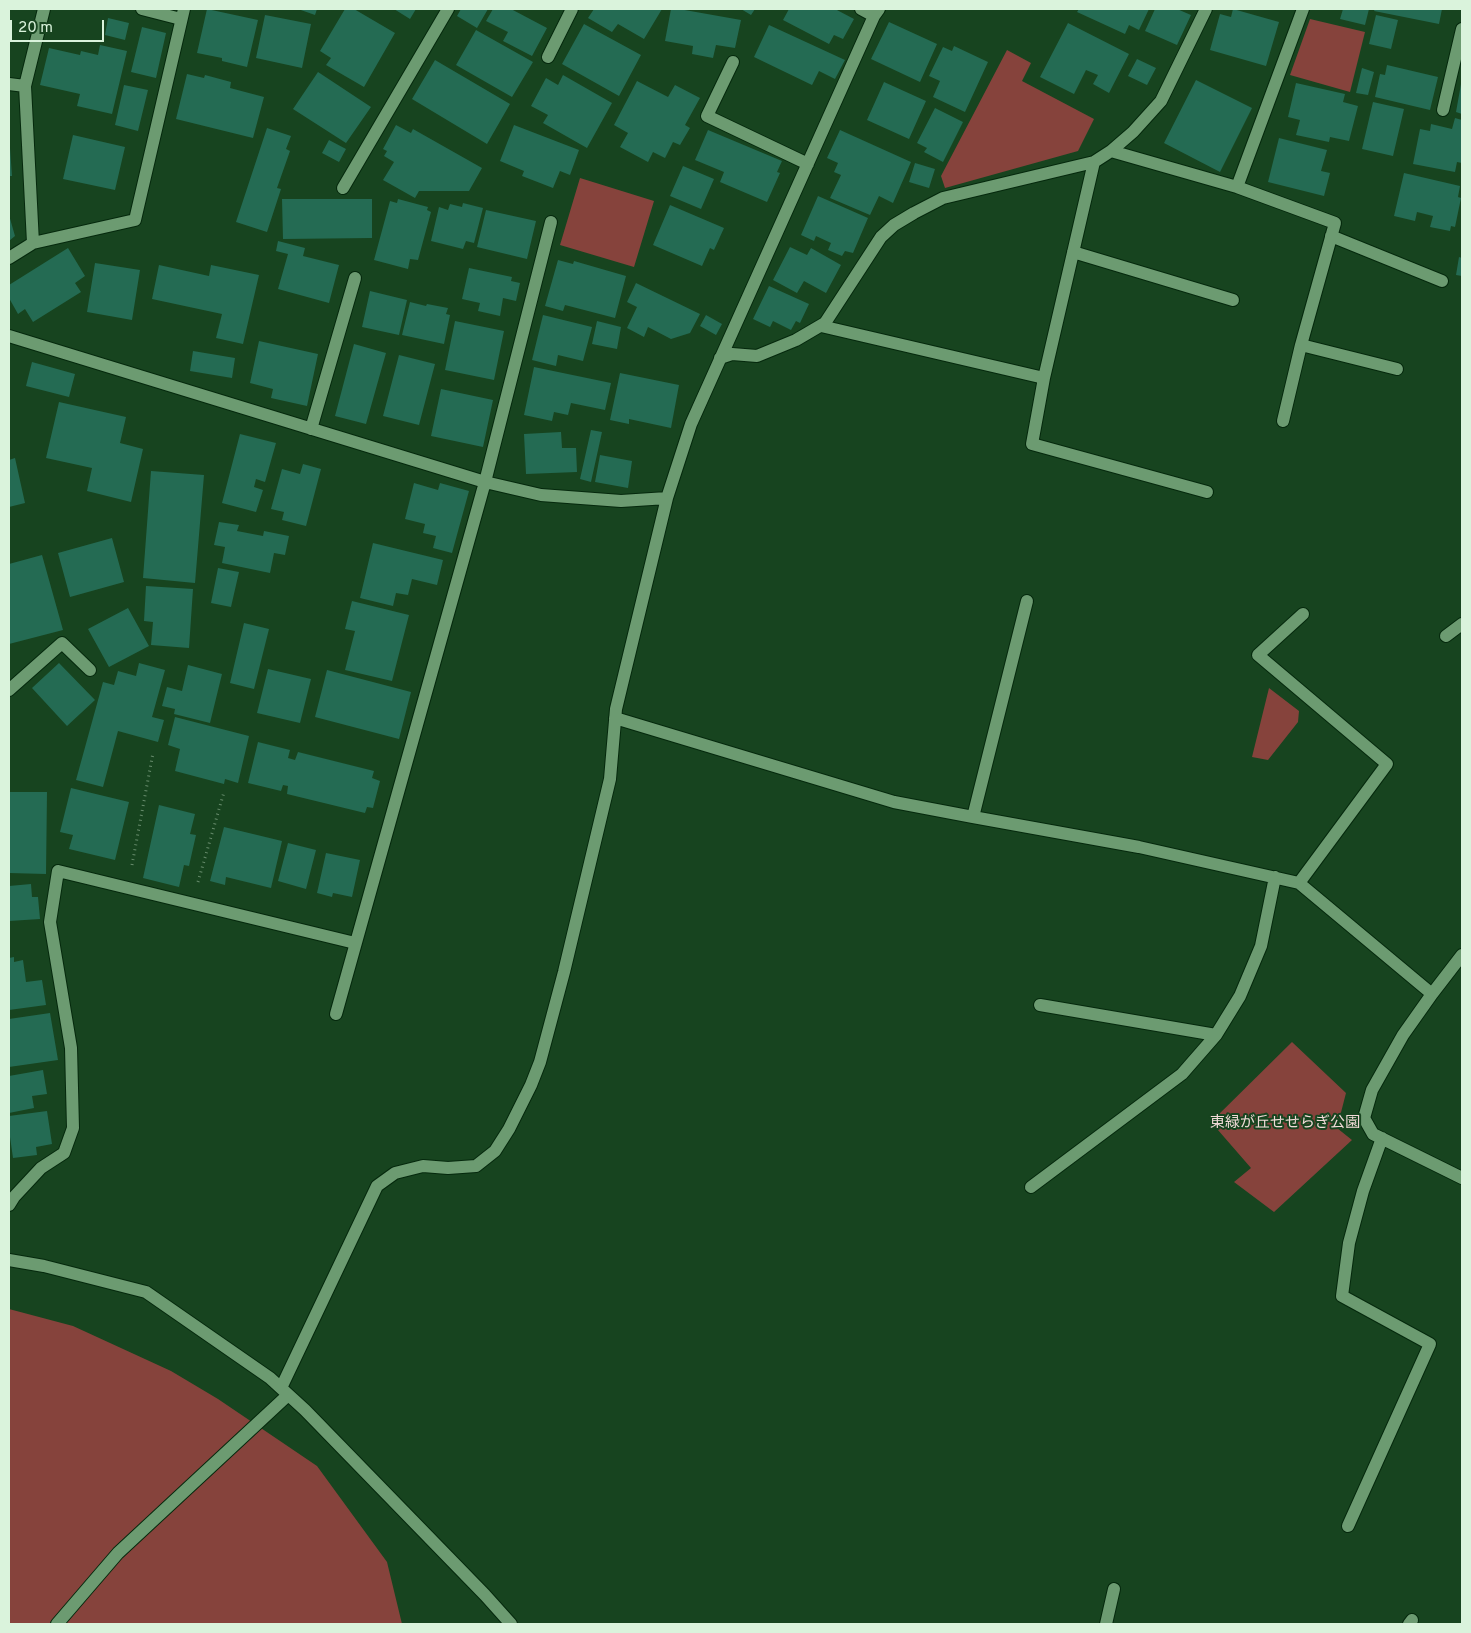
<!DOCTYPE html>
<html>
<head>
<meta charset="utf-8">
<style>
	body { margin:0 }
	#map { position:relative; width:1471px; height:1633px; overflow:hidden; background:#17441f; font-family:Overpass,sans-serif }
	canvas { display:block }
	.frame { position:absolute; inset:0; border:10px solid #daf3dc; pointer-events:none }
	.scale { position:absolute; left:10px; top:20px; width:94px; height:22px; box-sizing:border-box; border:2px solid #daf3dc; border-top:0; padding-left:6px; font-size:15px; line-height:18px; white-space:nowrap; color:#daf3dc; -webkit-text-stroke:4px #17441f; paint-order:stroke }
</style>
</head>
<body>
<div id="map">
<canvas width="1471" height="1633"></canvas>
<div class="frame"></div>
<div class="scale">20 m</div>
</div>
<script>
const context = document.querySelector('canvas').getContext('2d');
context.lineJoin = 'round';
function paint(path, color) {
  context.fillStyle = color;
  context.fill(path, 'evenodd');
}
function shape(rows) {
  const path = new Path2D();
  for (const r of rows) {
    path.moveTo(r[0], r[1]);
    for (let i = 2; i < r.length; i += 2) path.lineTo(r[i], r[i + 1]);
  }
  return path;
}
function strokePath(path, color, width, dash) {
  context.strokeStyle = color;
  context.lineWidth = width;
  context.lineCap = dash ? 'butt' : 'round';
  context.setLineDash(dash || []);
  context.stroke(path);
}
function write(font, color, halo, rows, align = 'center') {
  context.font = font + ' Overpass,"Noto Sans JP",sans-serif';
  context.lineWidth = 4;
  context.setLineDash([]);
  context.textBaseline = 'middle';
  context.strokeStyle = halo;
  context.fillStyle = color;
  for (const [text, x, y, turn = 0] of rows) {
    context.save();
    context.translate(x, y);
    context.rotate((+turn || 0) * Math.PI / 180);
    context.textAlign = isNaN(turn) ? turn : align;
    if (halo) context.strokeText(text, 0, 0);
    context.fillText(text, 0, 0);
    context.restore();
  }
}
const green = shape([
	[1310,19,1365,32,1350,92,1290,75],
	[1007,50,1031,63,1022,81,1094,119,1078,151,945,188,941,176],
	[580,178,654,201,634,267,560,245],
	[1269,688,1299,711,1298,722,1268,760,1252,757],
	[1292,1042,1346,1093,1337,1128,1352,1140,1274,1212,1234,1182,1251,1168,1211,1122],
	[9,1309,73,1326,171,1371,218,1399,317,1466,387,1562,402,1624,9,1624]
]);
const building = shape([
	[207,9,258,20,247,67,222,61,222,58,197,53],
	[298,9,317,9,315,15],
	[345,9,354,9,395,33,364,87,326,65,331,58,320,51],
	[394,9,416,9,410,19],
	[461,9,488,9,477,28,457,16],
	[493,9,511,9,547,28,532,56,503,41,508,32,486,21],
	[594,9,662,9,644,39,618,24,612,32,588,18],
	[671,9,679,9,741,20,735,48,716,45,713,58,692,54,693,46,665,41],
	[741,9,755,9,751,15],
	[789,9,835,9,854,19,843,39,834,35,829,44,783,20],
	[1079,9,1149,9,1139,30,1129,25,1125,34,1077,12],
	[1155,9,1177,9,1191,15,1177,45,1145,31],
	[1233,9,1279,22,1266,66,1210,50,1220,14,1231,17],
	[1343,9,1369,9,1365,25,1340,19],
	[1375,9,1442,9,1439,24,1374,11],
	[265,15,311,24,302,68,256,58],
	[1376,15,1398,20,1391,49,1369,44],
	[108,18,129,23,125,40,105,35],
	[889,22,937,44,920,82,871,59],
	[1068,23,1129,54,1109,93,1093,84,1098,75,1086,70,1074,94,1040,77],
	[584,24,641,55,619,96,562,64],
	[769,25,845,60,835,79,819,71,812,85,754,57],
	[142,27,166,33,156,78,131,72],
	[476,30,533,62,512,97,456,65],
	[100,45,127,51,112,114,77,106,80,94,40,85,49,48,80,55,81,51,98,55],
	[954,46,988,62,965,112,933,97,940,81,929,76,943,47,952,51],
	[1137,59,1156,68,1147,85,1128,76],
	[435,60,510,104,487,144,412,99],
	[1387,65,1438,77,1430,110,1375,97,1380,74,1385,75],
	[1362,68,1374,72,1368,95,1356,93],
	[318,72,371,107,346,143,293,109],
	[187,74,204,78,205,75,231,82,230,88,264,97,253,138,176,119],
	[563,75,612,103,587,148,543,123,548,115,531,106,546,78,558,85],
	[1196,80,1252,108,1220,172,1164,143],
	[637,81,668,97,675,85,700,98,685,125,690,128,680,145,673,142,665,158,653,152,648,162,620,147,628,133,614,125],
	[884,82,926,101,909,139,867,120],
	[1296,83,1345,94,1343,102,1358,106,1349,141,1330,137,1329,142,1296,135,1300,120,1288,117],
	[1461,84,1462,85,1462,114,1456,112],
	[124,85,148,90,138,131,115,125],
	[1373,102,1404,109,1393,156,1362,149],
	[935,108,963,122,943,162,924,152,927,148,917,143],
	[1455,118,1462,120,1462,163,1457,162,1455,172,1413,164,1420,129,1430,131,1431,124,1452,129],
	[396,125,411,133,413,129,482,168,469,191,419,191,415,198,383,180,394,162,384,156,387,151,383,149],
	[514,125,579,150,570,175,560,171,553,188,522,176,524,171,500,161],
	[267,128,291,136,286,149,290,151,277,188,281,189,267,232,236,222],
	[708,130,782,161,777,172,780,173,767,202,720,182,724,172,695,160],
	[840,130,911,162,893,203,879,196,870,215,830,198,841,175,834,172,838,163,827,158],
	[73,135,125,147,115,190,63,179],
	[1279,138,1327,150,1321,171,1330,173,1324,196,1268,182],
	[329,140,346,149,339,162,322,153],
	[9,148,10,148,12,176,9,176],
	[915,163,935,169,929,188,909,182],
	[683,166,714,179,701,209,670,196],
	[1404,173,1460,186,1458,197,1461,198,1455,227,1451,226,1450,231,1430,227,1433,216,1417,212,1415,221,1394,216],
	[818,196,868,218,853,253,845,251,842,256,828,250,831,243,816,236,814,241,801,235],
	[282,199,372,199,372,238,283,239],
	[398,199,428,207,427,210,431,212,418,260,410,259,408,269,374,260,390,201,397,203],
	[463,203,483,208,474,243,466,241,463,249,431,241,439,207,448,210,450,204,462,207],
	[670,205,724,228,714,250,710,248,702,266,653,245],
	[486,210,536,221,527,259,477,247],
	[9,215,15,236,9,241],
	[278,241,305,248,303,256,339,265,329,303,278,289,288,254,276,251],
	[790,247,807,255,811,248,841,265,826,293,804,281,797,293,773,280],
	[68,248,85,276,75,283,81,292,33,322,25,309,18,314,9,298,9,285],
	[1459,257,1462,258,1462,276,1456,275],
	[558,260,573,264,574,261,626,276,615,318,565,305,563,311,545,306],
	[95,263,140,270,132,320,87,312],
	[159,265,209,276,211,265,259,275,243,344,216,338,222,314,152,299],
	[469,268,512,277,511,281,520,283,516,301,503,298,500,316,478,311,480,303,462,299],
	[636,283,700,314,690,333,671,339,648,327,644,337,627,328,637,307,627,302],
	[769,286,809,304,800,323,796,321,791,330,773,321,770,327,753,319],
	[370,291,407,300,399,335,362,327],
	[410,302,426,306,427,304,448,308,446,314,450,315,444,344,402,335],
	[543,315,592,327,583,361,558,355,556,366,532,360],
	[706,315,722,324,716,335,700,326],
	[455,321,504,331,494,380,445,370],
	[597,321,621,327,617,349,592,344],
	[259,341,318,354,307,406,271,398,273,389,250,383],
	[354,344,386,353,366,424,335,416],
	[193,351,235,358,232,378,190,371],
	[399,355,435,364,419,425,383,416],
	[32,362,75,374,69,397,26,386],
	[534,367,611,383,605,410,571,403,568,415,554,412,552,421,524,415],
	[620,373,679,385,671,428,629,419,629,424,610,420],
	[441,389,493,400,483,447,431,436],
	[59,402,126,417,120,443,143,449,131,502,87,491,92,468,46,458],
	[591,430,602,432,591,482,580,479],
	[561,432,562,448,576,448,577,472,526,474,524,434],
	[240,434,276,443,265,482,256,479,254,487,263,490,256,512,222,503],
	[600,455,632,461,628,488,595,482],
	[15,458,25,503,9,507,9,460],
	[303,464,321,469,306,526,282,520,284,512,271,509,282,469,300,474],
	[151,471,204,475,195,583,143,578],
	[414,483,438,490,440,483,469,491,452,553,433,548,436,536,423,533,425,524,405,519],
	[219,522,239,525,237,531,263,536,264,531,289,536,285,555,274,553,270,573,222,563,225,547,214,545],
	[112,538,124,582,70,597,58,553],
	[373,543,443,560,437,585,412,579,408,595,396,593,393,606,360,598],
	[42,555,63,630,9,644,9,564],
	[218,568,239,572,231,607,211,603],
	[146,586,193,589,189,648,151,645,153,622,144,621],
	[352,601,409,615,392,681,345,670,355,631,345,629],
	[128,608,149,646,109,667,88,629],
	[244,623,269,629,254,689,230,683],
	[59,663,95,700,67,726,32,688],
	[139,663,165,670,152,717,164,720,158,742,118,731,103,787,76,780,103,682,114,685,118,671,136,676],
	[188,665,222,674,210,723,174,714,175,709,162,706,167,687,182,691],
	[268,669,311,679,300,723,257,713],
	[327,670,411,692,399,739,315,717],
	[175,717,249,736,238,783,225,779,224,784,175,771,180,749,168,745],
	[258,742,290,750,288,758,295,760,298,752,374,771,372,778,380,781,373,808,367,807,365,813,287,794,288,786,283,785,281,791,248,783],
	[71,788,129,802,115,860,69,849,73,835,60,832],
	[9,792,47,792,46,874,9,873],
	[159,805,195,814,190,834,196,835,189,866,184,865,179,887,143,878],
	[224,827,282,841,271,888,226,877,225,885,210,881],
	[288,843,316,850,306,889,278,881],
	[326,853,360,860,352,897,333,893,332,897,317,893],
	[31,884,32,897,38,897,40,919,9,921,9,886],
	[14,957,14,962,23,960,26,982,42,980,46,1005,9,1010,9,958],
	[50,1013,58,1060,9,1067,9,1019],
	[43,1070,47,1094,32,1096,34,1108,9,1113,9,1076],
	[47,1111,52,1144,36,1147,37,1155,13,1158,9,1130,9,1116]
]);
const path = shape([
	[132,865,153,753],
	[198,882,224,792]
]);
const minor = shape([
	[142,9,181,19],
	[861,9,874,16],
	[548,57,572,9],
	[733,62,707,116,808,164],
	[9,84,25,86],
	[1443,110,1462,29],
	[1111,151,1237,187,1335,223,1301,345,1283,421],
	[1237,187,1303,9],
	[343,188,448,9],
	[1331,236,1442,281],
	[33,243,135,220,184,9],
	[1073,252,1233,300],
	[9,258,33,243,25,86,44,9],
	[821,326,1044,378,1094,162],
	[9,336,485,482,541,495,621,501,667,498],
	[1301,345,1397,369],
	[720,358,732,354,757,356,796,340,825,323,881,237,894,225,914,213,943,198,1094,162,1111,151,1133,132,1161,101,1206,9],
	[1044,378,1032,444,1207,492],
	[311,429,355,278],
	[1446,636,1462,624],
	[9,690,62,643,90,670],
	[615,718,894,802,973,817,1027,601],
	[973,817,1139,847,1299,883,1432,994,1403,1035,1372,1090,1364,1118,1373,1134,1462,1178],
	[1299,883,1387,764,1258,655,1303,614],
	[1432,994,1462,955],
	[1040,1005,1216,1035],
	[336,1014,485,482,551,222],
	[1031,1187,1182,1074,1216,1035,1240,996,1261,946,1275,877],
	[9,1205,14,1197,41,1168,64,1153,73,1128,71,1048,50,922,58,871,355,943],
	[9,1260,44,1266,146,1292,270,1378,305,1410,485,1595,511,1624],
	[281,1388,377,1186,395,1173,423,1166,448,1168,476,1166,495,1151,509,1129,531,1085,540,1062,564,972,610,779,616,709,667,498,691,424,874,16,879,9],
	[1348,1526,1430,1344,1342,1296,1349,1243,1363,1191,1382,1138],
	[57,1624,118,1553,288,1395],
	[1106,1624,1114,1589],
	[1409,1624,1412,1620]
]);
const parkNames = [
	["東緑が丘せせらぎ公園",1285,1124]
];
paint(green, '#86433c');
paint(building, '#246b53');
strokePath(minor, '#05290d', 14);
strokePath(path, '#678c6c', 3, [1, 4]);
strokePath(minor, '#6c9b71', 12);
write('15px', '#f1dad7', '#17441f', parkNames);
</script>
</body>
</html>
